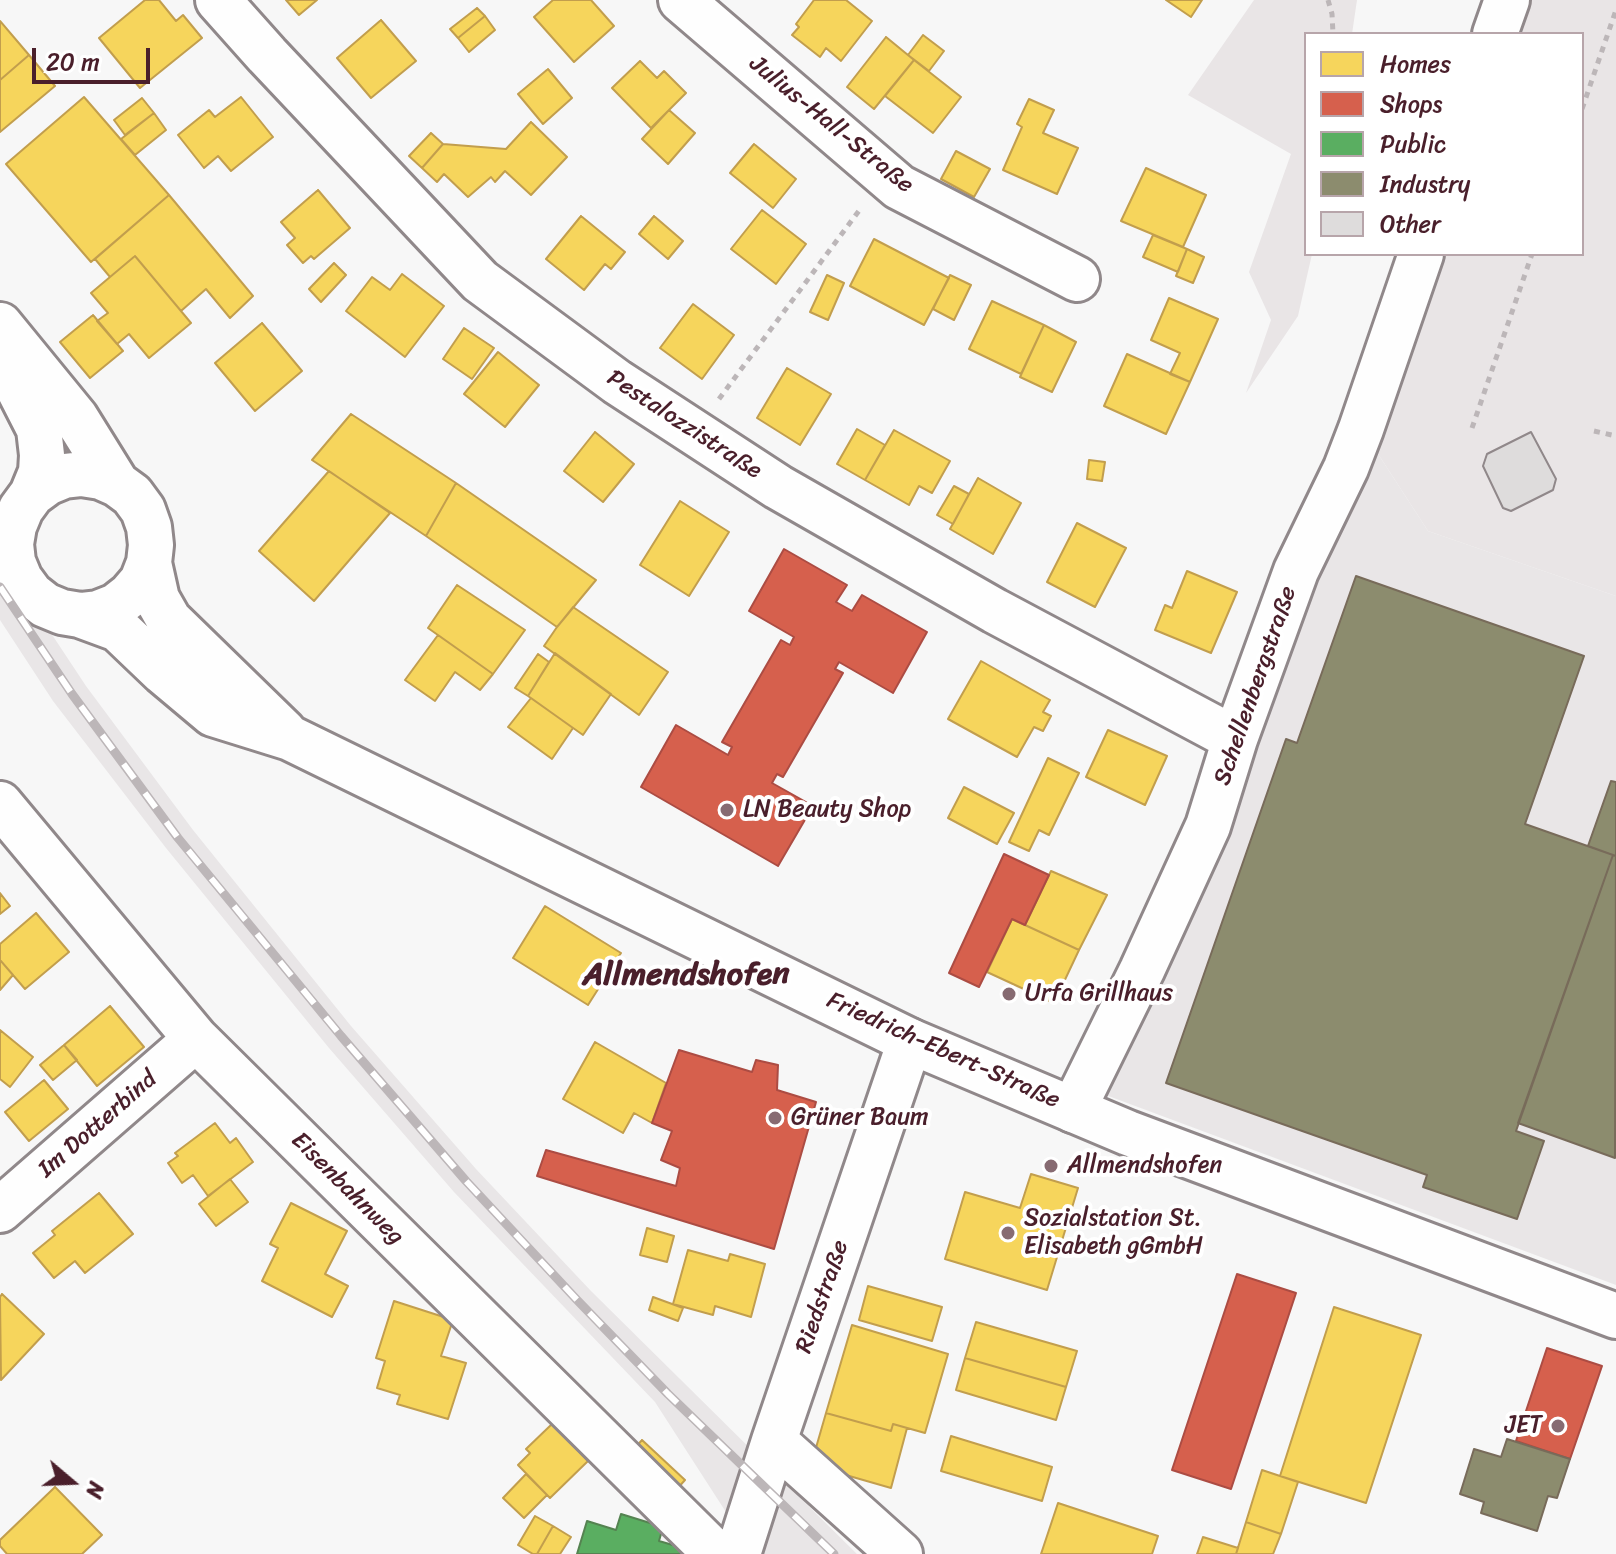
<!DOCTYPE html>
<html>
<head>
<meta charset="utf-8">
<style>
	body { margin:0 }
	#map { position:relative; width:1616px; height:1554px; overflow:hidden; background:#f7f7f7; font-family:Sriracha,sans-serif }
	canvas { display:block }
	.legend { position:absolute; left:1304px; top:32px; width:280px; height:224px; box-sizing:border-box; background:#fff; border:2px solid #b7a5aa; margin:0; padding:10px 14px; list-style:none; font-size:24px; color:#4a1f2b }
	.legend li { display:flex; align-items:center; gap:16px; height:40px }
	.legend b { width:40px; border:2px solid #b7a5aa }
	.north { position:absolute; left:32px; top:1442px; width:80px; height:80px; -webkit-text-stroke:6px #fff; paint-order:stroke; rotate:109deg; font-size:22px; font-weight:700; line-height:32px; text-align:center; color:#4a1f2b }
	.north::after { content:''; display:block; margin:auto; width:28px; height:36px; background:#4a1f2b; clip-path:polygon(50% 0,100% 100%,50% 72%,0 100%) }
	.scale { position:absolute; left:32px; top:48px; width:118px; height:36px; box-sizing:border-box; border:4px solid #4a1f2b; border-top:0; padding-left:10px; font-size:24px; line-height:28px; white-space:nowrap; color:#4a1f2b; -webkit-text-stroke:6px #fff; paint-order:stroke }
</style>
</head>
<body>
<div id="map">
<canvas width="1616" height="1554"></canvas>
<ul class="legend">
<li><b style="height:22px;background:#f6d55c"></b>Homes</li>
<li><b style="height:22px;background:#d6604d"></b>Shops</li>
<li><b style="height:22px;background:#5aae61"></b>Public</li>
<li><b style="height:22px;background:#8c8c6e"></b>Industry</li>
<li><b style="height:22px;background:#dedcdc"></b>Other</li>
</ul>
<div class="north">N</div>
<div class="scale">20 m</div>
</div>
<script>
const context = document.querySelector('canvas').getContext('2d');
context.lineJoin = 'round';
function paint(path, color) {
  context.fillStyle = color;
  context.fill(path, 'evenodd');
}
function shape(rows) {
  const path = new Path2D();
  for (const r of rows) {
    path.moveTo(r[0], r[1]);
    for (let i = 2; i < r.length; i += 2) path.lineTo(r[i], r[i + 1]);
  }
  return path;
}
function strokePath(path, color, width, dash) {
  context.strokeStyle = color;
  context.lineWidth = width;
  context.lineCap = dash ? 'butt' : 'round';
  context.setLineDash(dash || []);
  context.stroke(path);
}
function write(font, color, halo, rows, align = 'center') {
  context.font = font + ' Sriracha,sans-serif';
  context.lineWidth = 8;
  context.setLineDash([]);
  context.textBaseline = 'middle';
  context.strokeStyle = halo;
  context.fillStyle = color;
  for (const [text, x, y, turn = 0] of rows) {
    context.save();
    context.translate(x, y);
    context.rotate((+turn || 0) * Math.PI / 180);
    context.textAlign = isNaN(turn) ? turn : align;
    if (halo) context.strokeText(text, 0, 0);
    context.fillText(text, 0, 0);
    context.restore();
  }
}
const built = shape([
	[1369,440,1428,531,1616,596,1616,1285,1095,1091],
	[0,556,86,686,193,830,351,1026,476,1169,591,1291,857,1554,753,1554,655,1402,454,1192,329,1048,166,848,53,701,0,620]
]);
const green = shape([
	[1254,0,1357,0,1352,34,1306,34,1306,254,1312,254,1298,316,1246,393,1271,320,1249,272,1291,154,1188,95],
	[1516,0,1616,0,1616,596,1428,531,1369,440,1431,254,1582,254,1582,34,1504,34]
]);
const homes = shape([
	[145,0,159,0,176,21,183,15,202,38,140,88,99,38,145,0],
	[286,0,317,0,299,15,286,0],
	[553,0,591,0,614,26,574,62,534,17,553,0],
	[814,0,846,0,872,21,841,61,826,48,820,57,792,35,799,27,796,24,814,0],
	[1166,0,1202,0,1191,17,1166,0],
	[477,8,485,16,458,38,450,29,477,8],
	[485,16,495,30,469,52,458,38,485,16],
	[381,20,416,61,371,98,337,58,381,20],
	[0,21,29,55,0,80,0,21],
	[923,35,944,51,929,71,908,55,923,35],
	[886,37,914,60,874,109,847,87,886,37],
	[29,55,55,86,0,132,0,80,29,55],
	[914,60,961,97,933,133,885,96,914,60],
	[640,61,657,78,664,71,686,93,651,128,612,88,640,61],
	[548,69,572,98,543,124,518,94,548,69],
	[84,97,169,195,91,262,6,164,84,97],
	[241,97,273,137,231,171,218,156,204,168,178,135,209,110,215,117,241,97],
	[142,98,154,113,125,135,114,120,142,98],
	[1029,99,1054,110,1043,133,1078,148,1057,194,1003,170,1022,127,1017,124,1029,99],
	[669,110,695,133,668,164,642,139,669,110],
	[154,113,166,130,135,155,121,139,154,113],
	[531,122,567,157,531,195,505,171,495,182,491,177,468,197,444,174,437,182,422,168,443,144,506,149,531,122],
	[431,133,443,144,422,168,409,156,431,133],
	[754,144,796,179,773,208,730,173,754,144],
	[956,151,990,169,974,197,941,179,956,151],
	[1146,168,1206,195,1183,247,1121,221,1146,168],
	[318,190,350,228,314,259,311,256,303,263,287,245,295,238,281,222,318,190],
	[169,195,253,296,230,318,206,289,181,311,135,256,110,277,95,259,169,195],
	[762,210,806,244,776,284,731,249,762,210],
	[581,216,625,252,611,269,605,264,584,290,546,259,581,216],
	[654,216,683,241,668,259,639,234,654,216],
	[1153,235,1187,249,1178,272,1143,257,1153,235],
	[874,239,949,278,924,325,850,286,874,239],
	[1187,249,1204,257,1193,283,1176,276,1187,249],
	[135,256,191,323,149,358,129,334,117,344,97,321,108,313,91,293,135,256],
	[334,263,346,275,321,302,309,289,334,263],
	[402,274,444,306,405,357,346,311,372,277,390,290,402,274],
	[827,275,844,283,828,320,810,312,827,275],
	[950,275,971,285,954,320,933,309,950,275],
	[1169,298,1218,319,1190,382,1170,374,1180,353,1151,340,1169,298],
	[992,301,1044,325,1021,374,969,349,992,301],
	[693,304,734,335,702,379,660,348,693,304],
	[93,315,123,351,90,378,60,342,93,315],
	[262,323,302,371,255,411,215,363,262,323],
	[1044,325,1076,342,1052,392,1020,377,1044,325],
	[464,328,494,348,472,379,443,359,464,328],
	[498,352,539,385,505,427,464,394,498,352],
	[1127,354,1190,382,1166,434,1104,406,1127,354],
	[787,368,831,394,800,445,757,418,787,368],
	[351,414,456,483,426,536,312,460,351,414],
	[857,429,885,445,865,480,837,464,857,429],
	[894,430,950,461,932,493,919,486,909,505,865,480,894,430],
	[595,432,634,464,603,502,564,471,595,432],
	[1089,460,1105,462,1102,481,1087,479,1089,460],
	[329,471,390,513,314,601,259,551,329,471],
	[978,478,1021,503,993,554,950,529,978,478],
	[456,483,596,580,557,627,426,536,456,483],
	[954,486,969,494,953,524,937,515,954,486],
	[680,501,729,532,689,596,640,565,680,501],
	[1077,523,1126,548,1095,607,1047,582,1077,523],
	[1187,571,1237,592,1211,653,1155,630,1165,605,1172,608,1187,571],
	[457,585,525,630,493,674,428,628,457,585],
	[573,607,668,672,639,715,544,646,557,627,573,607],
	[438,635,493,674,480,690,455,672,435,701,405,680,438,635],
	[555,653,611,694,583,735,528,696,555,653],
	[538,654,549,662,528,696,515,688,538,654],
	[981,661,1050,700,1043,712,1051,716,1043,731,1034,727,1017,757,948,719,981,661],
	[531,698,573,728,552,759,508,727,531,698],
	[1108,730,1167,756,1145,805,1086,777,1108,730],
	[1048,758,1079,773,1049,835,1039,830,1029,851,1009,842,1048,758],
	[964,787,1014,813,997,844,948,818,964,787],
	[1051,871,1107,895,1079,950,1025,925,1051,871],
	[0,893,10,906,0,914,0,893],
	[545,906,621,953,588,1005,513,958,545,906],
	[36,913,69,952,25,989,0,960,0,944,36,913],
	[1012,919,1079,950,1054,1003,987,972,1012,919],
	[0,960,13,975,0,990,0,960],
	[110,1006,144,1047,97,1086,64,1045,110,1006],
	[0,1030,33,1057,10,1087,0,1079,0,1030],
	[595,1042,666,1083,652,1123,634,1113,623,1133,563,1099,595,1042],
	[64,1045,77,1060,53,1080,40,1065,64,1045],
	[44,1080,68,1109,29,1141,5,1112,44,1080],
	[215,1123,230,1143,236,1138,253,1162,208,1196,193,1175,182,1183,168,1163,178,1156,175,1153,215,1123],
	[1031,1174,1078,1188,1047,1290,945,1259,965,1192,1020,1208,1031,1174],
	[230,1179,248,1202,216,1226,199,1204,230,1179],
	[99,1193,133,1234,85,1273,75,1261,54,1278,33,1253,55,1235,52,1231,99,1193],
	[291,1203,347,1231,325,1274,348,1286,332,1317,262,1281,278,1248,270,1244,291,1203],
	[647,1228,674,1236,667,1262,640,1255,647,1228],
	[688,1250,728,1261,730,1254,765,1264,751,1317,715,1306,713,1315,673,1304,688,1250],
	[868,1286,942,1307,932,1341,859,1320,868,1286],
	[2,1294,44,1334,1,1380,0,1297,2,1294],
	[653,1297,683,1308,678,1321,649,1310,653,1297],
	[394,1301,453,1320,441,1356,466,1363,448,1419,397,1404,400,1395,377,1388,385,1361,376,1358,394,1301],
	[1334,1307,1421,1335,1366,1503,1280,1476,1334,1307],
	[976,1322,1077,1351,1066,1387,965,1358,976,1322],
	[852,1325,948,1354,925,1433,893,1424,891,1431,826,1413,852,1325],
	[965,1358,1066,1387,1056,1420,956,1390,965,1358],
	[826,1413,891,1431,893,1424,907,1428,891,1488,811,1465,826,1413],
	[552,1424,588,1461,550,1498,518,1465,530,1453,526,1449,552,1424],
	[951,1436,1052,1467,1042,1501,941,1471,951,1436],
	[642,1440,685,1480,676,1490,634,1449,642,1440],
	[1262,1470,1298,1482,1281,1534,1246,1522,1262,1470],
	[526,1474,547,1495,524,1518,503,1498,526,1474],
	[55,1487,102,1535,82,1554,7,1554,0,1546,0,1540,55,1487],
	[1058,1503,1158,1536,1152,1554,1041,1554,1058,1503],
	[535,1516,553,1526,537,1554,533,1554,518,1545,535,1516],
	[1246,1522,1281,1534,1273,1554,1236,1554,1246,1522],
	[553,1526,571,1537,560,1554,537,1554,553,1526],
	[1203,1537,1238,1548,1236,1554,1197,1554,1203,1537]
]);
const shops = shape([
	[784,549,847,585,836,602,852,611,862,595,927,632,893,693,839,662,835,669,843,673,783,777,777,774,772,783,813,806,778,866,641,787,676,725,728,755,732,747,722,742,781,640,790,645,794,637,749,611,784,549],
	[1004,854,1049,875,1025,925,1012,919,979,987,949,973,1004,854],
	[679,1050,752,1072,756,1060,778,1065,777,1090,816,1102,774,1249,537,1176,546,1150,676,1186,680,1168,661,1160,672,1131,652,1123,679,1050],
	[1237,1274,1296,1293,1231,1489,1172,1470,1237,1274],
	[1547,1348,1602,1366,1570,1459,1516,1441,1547,1348]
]);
const public = shape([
	[621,1514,663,1527,659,1541,683,1548,682,1554,577,1554,587,1521,616,1530,621,1514]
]);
const industry = shape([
	[1356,576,1584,656,1525,824,1613,855,1516,1131,1544,1141,1517,1219,1423,1187,1427,1175,1166,1083,1286,739,1297,743,1356,576],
	[1611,781,1616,782,1616,856,1588,846,1611,781],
	[1613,855,1616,856,1615,1158,1518,1123,1613,855],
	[1507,1439,1570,1459,1557,1498,1548,1496,1537,1531,1481,1513,1484,1502,1460,1494,1474,1449,1501,1457,1507,1439]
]);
const building = shape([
	[1531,432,1556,479,1553,490,1511,511,1503,508,1483,466,1487,454,1531,432]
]);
const path = shape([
	[1328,0,1332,14,1333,34],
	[1582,109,1616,10],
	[719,399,861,208],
	[1472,428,1532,254],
	[1594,431,1616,436]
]);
const street = shape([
	[218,0,267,55,480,281,617,382,778,487,995,611,1235,739],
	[681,0,899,187,1077,279],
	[1495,34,1507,0],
	[0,804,196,1039,716,1554],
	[1073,1110,1142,970,1208,826,1235,739,1296,571,1346,468,1361,429,1421,254],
	[0,1210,196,1039],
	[774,1441,900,1554],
	[738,1554,774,1441,910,1041]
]);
const secondary = shape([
	[0,325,76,418,117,484],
	[0,364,18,388,39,429,42,455,41,472,32,494],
	[149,563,157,599,169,620,284,732],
	[80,615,98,613,116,606,130,595,142,581,149,563,151,545,149,527,143,510,132,495,117,484,101,477,82,474,64,476,47,483,32,494,21,509,14,526,11,544,13,562,20,579,31,594,45,605,62,612,80,615,118,629,163,672,213,714,290,738,910,1041,1128,1133,1616,1316]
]);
const rail = shape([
	[0,587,72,694,178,838,341,1036,466,1181,578,1301,668,1394,834,1554]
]);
const markers = [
	[727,810,8,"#876b72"],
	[1009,994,8,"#876b72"],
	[775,1118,8,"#876b72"],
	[1051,1166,8,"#876b72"],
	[1008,1233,8,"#876b72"],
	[1558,1426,8,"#876b72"]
];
const streetNames = [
	["Julius-Hall-Straße",831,125,39],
	["Pestalozzistraße",684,425,33],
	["Schellenbergstraße",1256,686,-71],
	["Friedrich-Ebert-Straße",943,1051,24],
	["Im Dotterbind",98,1125,-41],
	["Eisenbahnweg",347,1189,45],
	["Riedstraße",823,1297,-71]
];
const poiNames = [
	["LN Beauty Shop",743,810],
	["Urfa Grillhaus",1025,994],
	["Grüner Baum",791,1118],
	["Allmendshofen",1067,1166],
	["Sozialstation St.",1024,1219],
	["Elisabeth gGmbH",1024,1247],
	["JET",1542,1426,"right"]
];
const districtNames = [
	["Allmendshofen",686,976]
];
paint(built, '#e9e6e7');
paint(green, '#e9e5e6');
paint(homes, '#f6d55c');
strokePath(homes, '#c29e4d', 2);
paint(shops, '#d6604d');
strokePath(shops, '#ac4c43', 2);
paint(public, '#5aae61');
strokePath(public, '#558351', 2);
paint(industry, '#8c8c6e');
strokePath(industry, '#786b5a', 2);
paint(building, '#dedcdc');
strokePath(building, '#90888a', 2);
strokePath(street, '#90888a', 50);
strokePath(secondary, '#90888a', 50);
strokePath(path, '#bcb6b8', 5, [6, 6]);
strokePath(street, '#fefefe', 44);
strokePath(secondary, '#fefefe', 44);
strokePath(rail, '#bcb6b8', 9);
strokePath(rail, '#fff', 6, [18]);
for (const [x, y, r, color] of markers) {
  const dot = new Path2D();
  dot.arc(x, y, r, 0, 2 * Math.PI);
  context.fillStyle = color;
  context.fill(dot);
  strokePath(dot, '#fff', 3);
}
write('24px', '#4a1f2b', '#fff', streetNames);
write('24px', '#4a1f2b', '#fff', poiNames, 'left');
write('bold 32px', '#4a1f2b', '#fff', districtNames);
</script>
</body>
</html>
